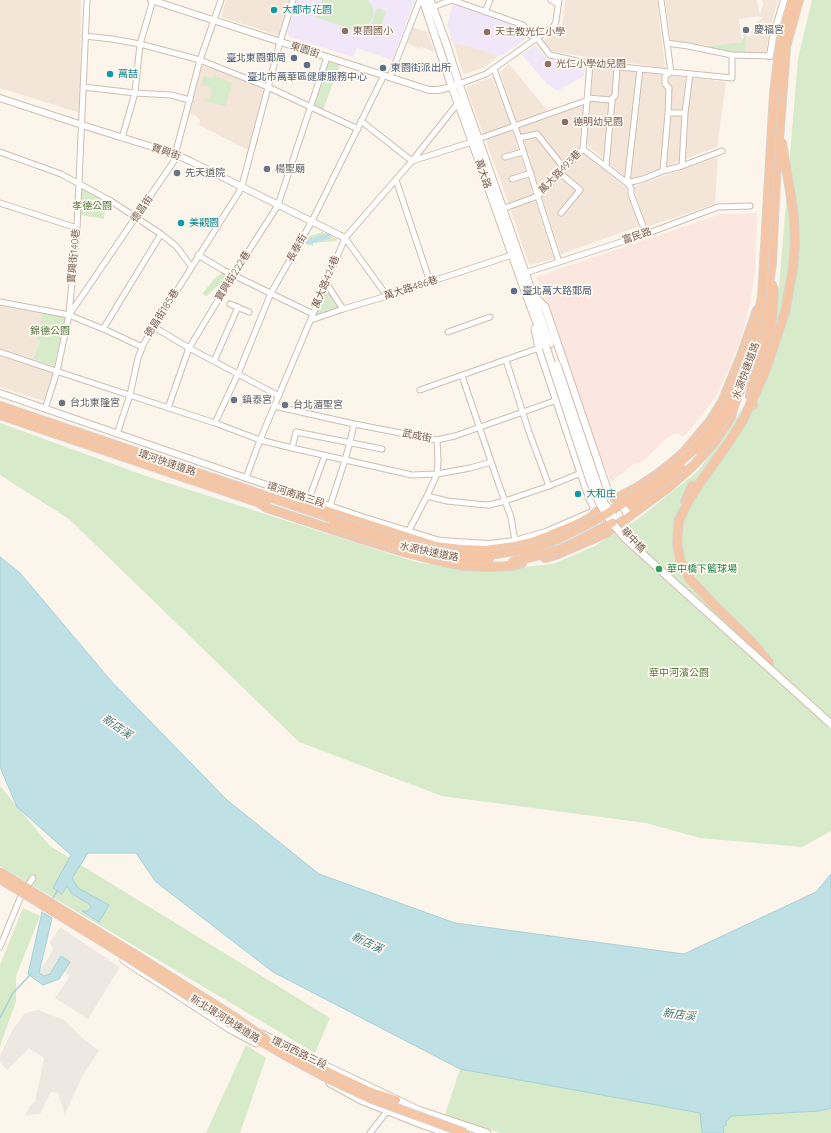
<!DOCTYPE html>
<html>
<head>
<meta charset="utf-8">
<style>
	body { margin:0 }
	canvas { display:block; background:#fcf5eb }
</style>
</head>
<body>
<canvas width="831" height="1133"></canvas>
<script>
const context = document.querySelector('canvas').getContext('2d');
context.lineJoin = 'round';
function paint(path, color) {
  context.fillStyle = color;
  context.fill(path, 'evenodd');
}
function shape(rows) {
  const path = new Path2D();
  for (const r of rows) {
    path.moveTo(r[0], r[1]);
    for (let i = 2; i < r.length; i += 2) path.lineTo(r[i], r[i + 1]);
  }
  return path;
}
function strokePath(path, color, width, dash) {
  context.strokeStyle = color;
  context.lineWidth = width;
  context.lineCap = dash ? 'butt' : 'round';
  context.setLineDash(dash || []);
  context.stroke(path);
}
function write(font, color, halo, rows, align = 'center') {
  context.font = font + ' Quicksand,"Noto Sans TC",sans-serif';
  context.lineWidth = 3.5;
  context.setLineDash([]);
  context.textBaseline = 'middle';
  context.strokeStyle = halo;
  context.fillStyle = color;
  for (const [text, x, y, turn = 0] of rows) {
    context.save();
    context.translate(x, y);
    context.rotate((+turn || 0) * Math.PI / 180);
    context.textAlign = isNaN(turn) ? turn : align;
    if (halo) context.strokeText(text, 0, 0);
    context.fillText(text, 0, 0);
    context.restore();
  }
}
const residential = shape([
	[0,0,81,0,80,113,0,88],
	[226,0,292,0,280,36,221,17],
	[565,0,657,0,665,68,552,52,544,41,544,40,562,27],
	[665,0,757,0,760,16,739,19,742,42,709,46,671,41],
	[762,0,778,0,769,32,766,53,745,53,747,36,751,36,752,29,757,27,757,21,761,20,762,17,760,17,760,15,763,5],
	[413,27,427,32,435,52,421,47,420,49,407,43],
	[453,42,499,55,485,67,465,74,463,73],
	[509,64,551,115,584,106,579,148,626,188,640,226,561,254,500,72],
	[206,65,262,87,264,90,248,150,199,125,200,120,195,115,189,114,202,66],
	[593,67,726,82,717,147,629,180,587,145],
	[492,77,509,120,554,259,529,265,505,193,466,87],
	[718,157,715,204,647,227,633,187],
	[0,304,43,313,36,337,40,341,33,359,0,348],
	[0,355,54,373,44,401,0,387]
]);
const commercial = shape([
	[757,213,755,272,751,298,742,336,729,369,716,396,699,419,683,437,677,433,667,438,642,462,634,464,611,482,594,439,552,319,536,277,721,214]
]);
const industrial = shape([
	[60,927,120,967,88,1019,55,998,70,976,64,972,59,979,43,985,35,979,53,950,50,942],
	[38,1010,64,1020,85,1040,99,1051,85,1071,65,1114,58,1093,51,1092,40,1114,25,1115,29,1107,35,1102,44,1058,29,1048,7,1070,0,1062,0,1056,12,1031,25,1013]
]);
const education = shape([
	[296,0,414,0,414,2,392,60,357,48,353,57,290,37,287,33,287,30],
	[453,3,522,27,528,37,502,56,453,42,451,40,451,38,447,25],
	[535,45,547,59,585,68,584,76,557,91,547,84,522,55]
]);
const green = shape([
	[322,0,367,0,372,6,374,13,371,21,366,26,379,31,377,38,315,17,317,10,323,12,321,6],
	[812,0,831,0,831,831,802,847,700,838,646,823,442,796,299,742,69,519,0,475,0,423,146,476,416,562,482,571,553,564,595,546,638,519,698,471,741,411,755,387,777,311,798,59],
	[377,8,386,11,380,29,371,26],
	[747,32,745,53,739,53,709,48,709,46,742,42,741,39,744,38,743,35],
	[330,62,340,65,323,110,315,106,314,103,327,63],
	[204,76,213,78,214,76,221,77,221,79,226,80,226,81,232,83,226,106,204,101,204,99,210,98,212,93,211,89,208,86,200,86],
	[82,186,106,201,104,219,80,215],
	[322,232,337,239,337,241,313,243,313,246,303,242,305,238],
	[223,272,231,276,226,284,217,286,207,296,202,294,215,278],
	[325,292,329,292,340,306,339,310,320,316,316,313],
	[43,313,66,317,54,366,33,359,40,341,36,337],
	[0,786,50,846,330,1018,315,1053,0,866],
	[23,908,40,916,16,976,16,1002,7,1026,0,1047,0,965],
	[246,1045,266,1058,240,1133,206,1133],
	[460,1069,721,1116,819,1111,831,1108,831,1133,501,1133,445,1115]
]);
const water = shape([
	[0,557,20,573,112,682,227,800,319,874,455,923,684,954,816,892,831,874,831,1108,819,1111,731,1116,726,1122,726,1126,723,1126,724,1133,703,1133,702,1132,700,1113,460,1069,273,972,156,882,136,853,88,853,72,878,78,888,109,905,99,922,82,911,88,911,91,907,89,904,71,893,67,886,62,894,53,888,71,855,17,807,0,767,0,557],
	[42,912,52,918,39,973,44,976,50,974,61,956,70,962,59,979,43,985,28,974,42,912]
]);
const stream = shape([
	[52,900,57,891],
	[0,1018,13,993,31,974]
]);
const canal = shape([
	[308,242,328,236]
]);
const minor = shape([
	[551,0,558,4],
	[661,0,671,72],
	[433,7,452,0,523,25,530,35,537,38,550,55,590,64,732,78,732,55],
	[485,12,490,0],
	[85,36,112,39,140,44,200,60,268,87,358,129],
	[667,43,688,46,732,55,770,56],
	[494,69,519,138,559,262],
	[390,77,420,0],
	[459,84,486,74,554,26,556,21,559,0],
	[83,87,135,93,171,95,190,100],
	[588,98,610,100,615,96,617,67],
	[668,113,685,113],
	[361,121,412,161],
	[122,138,135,93,140,44,153,0],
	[519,138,537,134,564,168],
	[478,139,588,100],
	[583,149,627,183,631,188,631,194,646,234],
	[0,152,61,174,111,201,161,234,176,246,191,266],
	[505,157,523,152],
	[412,161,472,142],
	[606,166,612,101],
	[682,166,685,113,690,74],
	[663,171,668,113,669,88,665,84,665,76,671,72],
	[560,173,580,190,561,213],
	[512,179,531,173],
	[396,180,430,282],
	[627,183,640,69],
	[627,183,643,179,663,171,682,166,722,151],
	[0,203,77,228],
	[502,209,538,196,583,149,590,64],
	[345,238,387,296],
	[198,255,223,270,313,314],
	[525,273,646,234,718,207,750,206],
	[326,283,343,309],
	[0,302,69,315,108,331,142,347],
	[230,304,249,312],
	[69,314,77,228,87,0],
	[311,320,343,309,387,296,512,255],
	[154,327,189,348,238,374,279,396],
	[103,329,161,234],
	[448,332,490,317],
	[0,352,77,378,215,423,260,440,292,448,412,475,437,474,470,468,491,462],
	[506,360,529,432,549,486],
	[214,361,238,307],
	[462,376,499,485,511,517,515,541],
	[420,390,539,348],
	[274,406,354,424,437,440,455,436,557,400],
	[168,408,189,348,234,274,278,205,327,57],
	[45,409,57,371,69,315,174,161,175,155,200,60,221,0],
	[215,423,238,374,271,293,312,221,384,75],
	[117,434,130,395,138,358,144,343,239,192,243,182,280,42,293,0],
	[292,448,296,432,382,449],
	[246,478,260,440,345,238,412,161,458,103],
	[427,496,447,501,476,504,489,505,505,501,549,486,581,473],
	[309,499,325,455],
	[330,506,345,460,350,442,354,424],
	[408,532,427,496,437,474,438,460,437,440],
	[0,947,21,896,33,878],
	[370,1133,389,1109]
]);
const tertiary = shape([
	[151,0,429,90,438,90,452,87,459,84],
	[770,56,773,37,784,0],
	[0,98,82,125,172,153,190,161,345,238],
	[0,393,246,478,365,518,440,541,489,544,515,541,546,532,592,512]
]);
const secondary = shape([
	[423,0,452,87,462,113,526,294,546,347],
	[430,0,447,46,459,84,550,344],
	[535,297,545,307,607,489,615,499,620,502,629,516],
	[535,329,539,348,581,473,590,499,598,515,600,525,604,532],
	[124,960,230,1029,256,1043],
	[262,1034,292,1050,418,1110,487,1133],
	[330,1083,361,1100,421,1124,448,1133]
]);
const trunk = shape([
	[774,93,781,36,792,0],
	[782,143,791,197],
	[753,405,750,396,751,389,768,338,772,319,774,290,772,285],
	[0,406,334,519],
	[0,415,266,505],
	[615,499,636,488,656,475,669,465,684,452,710,421,722,402,741,356,757,310],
	[685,502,692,486],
	[303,503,436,546,461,549,485,550,515,546,532,542,548,536,579,523,591,516,596,511],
	[261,504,267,508,361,539,407,553,443,562,465,566,489,567,512,566,522,563],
	[545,558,556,555,605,534,668,488,693,466,714,443,731,417,734,406,749,366,761,330,766,308,772,262,776,179,786,47,799,0],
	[713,604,750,640,769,663],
	[314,1065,371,1092,396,1100]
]);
const secondaryBridge = shape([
	[546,347,590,481,600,504,612,523,627,540,831,724],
	[557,365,599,489,604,503,613,516]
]);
const trunkBridge = shape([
	[699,451,709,442,734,406],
	[630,505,669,478,682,468],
	[334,519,387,537,437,550,459,554,495,554,522,550,538,546,558,539,580,528,608,513,675,466,691,452,705,437,727,405,753,337,762,297,774,93],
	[332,525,402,547],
	[415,550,431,554,459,559,490,559],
	[512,562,544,554,561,549,580,540,612,523],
	[713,604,689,578,680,560,677,542,679,520,688,502,697,487,729,442,743,420,765,372,785,312,793,268,795,243,794,218,791,197],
	[0,872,131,952,236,1018,267,1040],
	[0,879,108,945,248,1034,290,1058,331,1080,372,1099,465,1133]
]);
const markers = [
	[274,10,4,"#0f9aa8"],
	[746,30,4,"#6b7280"],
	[345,31,4,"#8d6e63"],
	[487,32,4,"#8d6e63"],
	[294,58,4,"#5c6f8a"],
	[548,64,4,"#8d6e63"],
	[307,65,4,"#5c6f8a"],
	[383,68,4,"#5c6f8a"],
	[110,74,4,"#0f9aa8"],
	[565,122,4,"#8d6e63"],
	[267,169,4,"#6b7280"],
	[177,173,4,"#6b7280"],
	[181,223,4,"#0f9aa8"],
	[514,291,4,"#5c6f8a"],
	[234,400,4,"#6b7280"],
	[62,403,4,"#6b7280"],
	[285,405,4,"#6b7280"],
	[578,494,4,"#0f9aa8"],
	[659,569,4,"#2e9e5b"]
];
const cultureNames = [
	["大都市花園",282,10],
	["萬喆",118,74],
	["美觀園",189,223],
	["大和庄",586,494]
];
const worshipNames = [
	["慶福宮",754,30],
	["楊聖廟",275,169],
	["先天道院",185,173],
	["鎮泰宮",242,400],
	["台北東隆宮",70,403],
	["台北湄聖宮",293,405]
];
const educationNames = [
	["東園國小",353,31],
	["天主教光仁小學",495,32],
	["光仁小學幼兒園",556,64],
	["德明幼兒園",573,122]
];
const streetNames = [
	["東園街",305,50,18],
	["寶興街",166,152,19],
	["萬大路493巷",560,172,-46],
	["萬大路",483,174,71],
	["德昌街",142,209,-55],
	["富民路",637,236,-19],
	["長泰街",297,248,-61],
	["寶興街140巷",74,256,-85],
	["寶興街222巷",233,276,-58],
	["萬大路424巷",326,282,-68],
	["萬大路486巷",411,288,-18],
	["德昌街185巷",162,313,-58],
	["水源快速道路",746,371,-70],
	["武成街",417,436,11],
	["環河快速道路",167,463,19],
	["環河南路三段",296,495,18],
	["華中橋",633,540,46],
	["水源快速道路",429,552,12],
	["新北環河快速道路",225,1019,32],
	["環河西路三段",299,1053,26]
];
const serviceNames = [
	["臺北東園郵局",286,58,"right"],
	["東園街派出所",391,68],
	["臺北市萬華區健康服務中心",307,77,"center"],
	["臺北萬大路郵局",522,291]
];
const parkNames = [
	["孝德公園",92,206],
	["錦德公園",50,331],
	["華中河濱公園",679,673]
];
const leisureNames = [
	["華中橋下籃球場",667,569]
];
const waterNames = [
	["新店溪",117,727,35],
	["新店溪",367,943,26],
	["新店溪",679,1015,7]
];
paint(residential, '#f3e6d9');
paint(commercial, '#fbe7df');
paint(industrial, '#eee8e3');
paint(education, '#f2e7f9');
paint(green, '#d7eac9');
paint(water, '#bfe1e5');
strokePath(water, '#a6d1d7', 1);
strokePath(stream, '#a6d1d7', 1.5);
strokePath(canal, '#bfe1e5', 5);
strokePath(minor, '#cebdb0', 7);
strokePath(tertiary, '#cebdb0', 8);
strokePath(secondary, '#d1bdae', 9);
strokePath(trunk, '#d9d1cd', 10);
strokePath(minor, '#fff', 5);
strokePath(tertiary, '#fff', 6);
strokePath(secondary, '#fff', 7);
strokePath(trunk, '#f5c6a5', 8);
strokePath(secondaryBridge, '#d1bdae', 9, []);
strokePath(trunkBridge, '#d9d1cd', 10, []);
strokePath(secondaryBridge, '#fff', 7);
strokePath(trunkBridge, '#f5c6a5', 8);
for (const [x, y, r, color] of markers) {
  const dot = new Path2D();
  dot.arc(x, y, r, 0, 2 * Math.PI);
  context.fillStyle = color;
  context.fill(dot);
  strokePath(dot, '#fef9f1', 1.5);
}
write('10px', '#0d838f', '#fef9f1', cultureNames, 'left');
write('10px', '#5b616d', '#fef9f1', worshipNames, 'left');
write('10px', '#785e54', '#fef9f1', educationNames, 'left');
write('10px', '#775b4e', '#fef9f1', streetNames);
write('10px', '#4e5e75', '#fef9f1', serviceNames, 'left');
write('10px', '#577b46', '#fef9f1', parkNames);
write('10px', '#27864d', '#fef9f1', leisureNames, 'left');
write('italic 11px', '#457982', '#fef9f1', waterNames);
</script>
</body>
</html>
